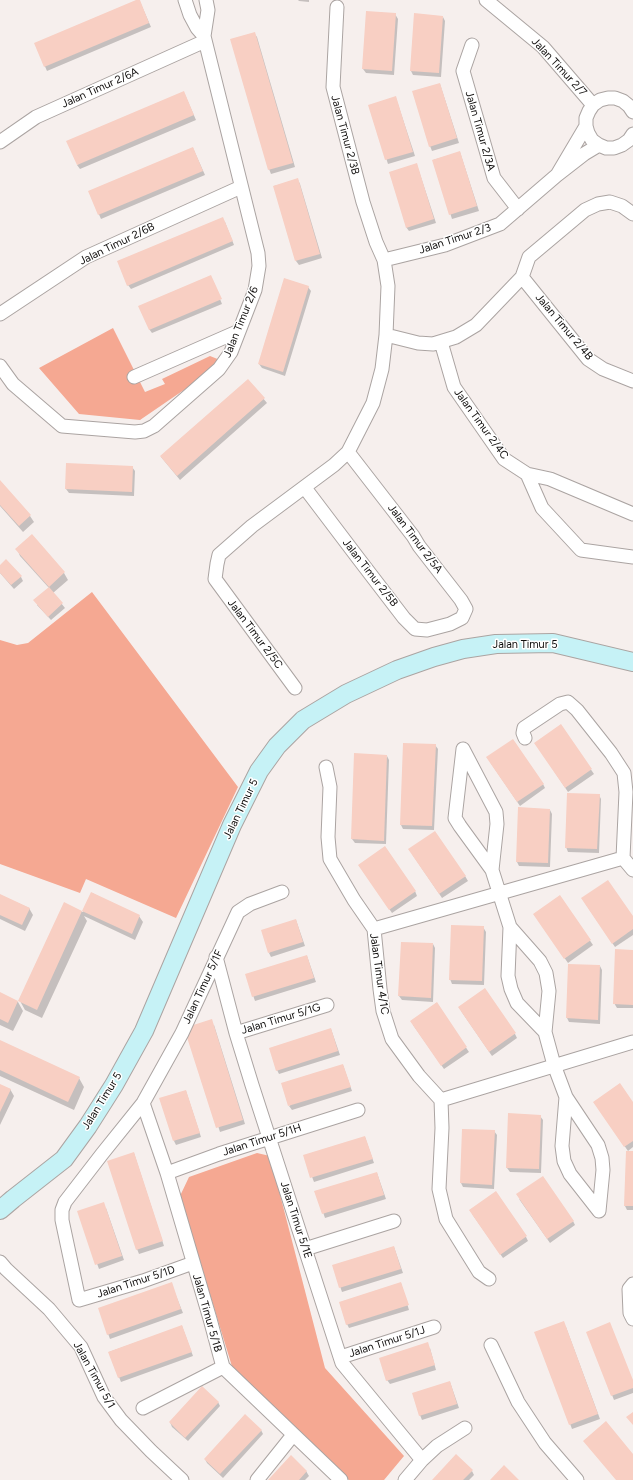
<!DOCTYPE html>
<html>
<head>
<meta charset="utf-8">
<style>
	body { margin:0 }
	canvas { display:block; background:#f6efed }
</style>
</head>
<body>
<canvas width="633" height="1480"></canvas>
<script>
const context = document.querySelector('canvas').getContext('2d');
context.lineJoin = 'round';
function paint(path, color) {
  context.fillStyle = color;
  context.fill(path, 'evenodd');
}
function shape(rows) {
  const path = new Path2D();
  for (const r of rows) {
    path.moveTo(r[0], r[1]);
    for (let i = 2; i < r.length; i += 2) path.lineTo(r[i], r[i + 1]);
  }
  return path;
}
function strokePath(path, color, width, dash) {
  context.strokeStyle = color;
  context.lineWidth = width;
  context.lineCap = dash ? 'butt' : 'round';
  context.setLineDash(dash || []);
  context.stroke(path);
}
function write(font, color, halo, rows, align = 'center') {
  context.font = font + ' Figtree,sans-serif';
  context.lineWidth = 3;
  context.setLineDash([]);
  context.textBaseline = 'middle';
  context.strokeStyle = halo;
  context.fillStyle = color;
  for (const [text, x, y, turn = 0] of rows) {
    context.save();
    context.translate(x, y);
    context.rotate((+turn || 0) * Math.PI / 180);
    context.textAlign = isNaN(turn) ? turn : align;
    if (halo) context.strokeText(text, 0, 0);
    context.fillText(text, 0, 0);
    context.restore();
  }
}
const green = shape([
	[113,328,145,392,165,384,162,379,210,356,220,360,216,368,140,420,79,414,39,368],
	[92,592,238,787,176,918,86,879,80,893,0,864,0,640,17,645,28,643],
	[257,1153,270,1156,325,1368,404,1456,384,1480,349,1480,234,1373,180,1196,189,1177]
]);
const shadow = shape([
	[298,0,309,0,309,2,299,1],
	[141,4,151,27,47,71,35,44],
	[395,14,398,19,394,75,366,73,363,69],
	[443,17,445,21,441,77,413,75,411,71],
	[254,33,257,37,295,167,271,174,269,169],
	[440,84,459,143,432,151,430,146],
	[186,97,196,120,80,169,77,165],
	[396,98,415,156,388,164,369,106],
	[193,148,205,175,101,219,89,192],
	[460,152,479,211,452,219,433,160],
	[417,165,436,223,409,231,406,227],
	[298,180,300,184,322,258,299,265,296,261,274,186],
	[225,222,234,245,131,289,128,285],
	[212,279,222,304,152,333,149,329],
	[308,287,311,291,285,376,262,368,259,364],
	[248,380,267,403,180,480,161,457],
	[67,464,132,467,135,471,134,496,69,493,66,489],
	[0,481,30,516,34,522,23,532,0,506],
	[32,536,64,573,68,580,53,593,65,608,51,620,37,605,49,588,20,556,17,549],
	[0,566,21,577,23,581,14,589,0,573],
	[561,726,594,774,568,792,538,747],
	[435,745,438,749,434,830,403,829,401,825],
	[387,756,389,760,386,844,355,843,352,839],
	[490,762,543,784,545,788,520,806],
	[599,795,601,799,599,853,568,852,566,847],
	[550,810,552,814,550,867,519,866,517,862],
	[412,854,465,876,468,881,442,898],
	[362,869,415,891,417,896,392,913],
	[92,893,139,916,143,922,135,940,84,916,87,921,42,1018,25,1010,20,1001,64,904,83,912],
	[0,895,29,908,33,915,25,931,0,919],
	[560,897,593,945,568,963,537,918],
	[585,903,633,918,633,935,615,947],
	[296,920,305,946,271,957,269,953],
	[483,927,486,932,484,985,452,984,450,979],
	[433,944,435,948,433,1002,402,1000,399,996],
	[633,951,633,1008,617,1008,614,1003],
	[307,956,316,982,255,1001,246,975],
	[600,966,602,970,600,1024,569,1022,567,1018],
	[0,993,18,1002,23,1011,13,1031,0,1025],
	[436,1003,469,1052,444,1069,413,1025],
	[461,1011,515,1034,517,1038,492,1056],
	[214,1025,245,1124,220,1132,186,1028],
	[331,1029,340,1055,279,1074,277,1070],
	[0,1041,79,1078,84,1087,74,1110,0,1076],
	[343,1065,352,1091,292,1110,289,1106],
	[0,1085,10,1089,14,1096,0,1125],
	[186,1091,201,1137,176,1145,174,1141],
	[633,1104,633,1147,628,1151,597,1106],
	[540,1116,543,1120,541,1173,510,1172,507,1168],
	[494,1131,497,1135,494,1189,463,1187,461,1183],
	[365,1137,374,1163,314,1182,304,1156],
	[633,1152,633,1210,627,1210,625,1206],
	[134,1153,164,1246,139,1254,137,1249],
	[377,1173,386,1199,325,1218,316,1192],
	[519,1199,573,1221,575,1225,550,1243],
	[106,1208,124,1260,99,1269,78,1212],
	[472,1214,526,1237,528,1241,503,1258],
	[394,1247,403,1273,342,1292,333,1266],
	[171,1283,183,1313,110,1339,99,1309],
	[401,1283,409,1310,349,1328,347,1324],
	[182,1326,193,1356,121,1382,109,1352],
	[566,1327,600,1419,572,1429,536,1333],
	[587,1332,633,1381,633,1393,614,1400],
	[430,1348,436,1370,390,1384,387,1380],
	[450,1382,459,1408,422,1420,420,1415],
	[218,1402,220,1406,188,1441,172,1427,170,1422],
	[261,1430,263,1434,223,1478,207,1463,205,1459],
	[306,1471,309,1476,305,1480,269,1480],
	[472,1471,474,1475,469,1480,434,1480]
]);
const building = shape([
	[136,0,140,0,149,23,44,67,34,43],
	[366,11,396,13,392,71,362,69],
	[414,13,443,16,439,73,410,71],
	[255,32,293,163,268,170,230,39],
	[440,83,457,138,429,147,412,91],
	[184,91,194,115,77,165,66,141],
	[396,96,413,152,385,160,368,105],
	[193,147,203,171,98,215,88,191],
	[460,151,477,206,449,215,432,160],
	[417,163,434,219,406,228,389,172],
	[298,178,320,254,295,261,273,186],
	[223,217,233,241,127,286,117,261],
	[211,275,222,299,149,330,138,306],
	[284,278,309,286,283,372,258,364],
	[248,379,265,398,177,476,160,456],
	[66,463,133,466,132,492,65,489],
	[0,480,31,515,19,526,0,505],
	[32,534,65,572,49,587,63,603,48,617,33,600,49,587,15,549],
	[6,559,22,576,11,585,0,573,0,565],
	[561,724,592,769,565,788,534,743],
	[513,739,544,784,517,802,486,757],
	[403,743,436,744,432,826,400,825],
	[354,753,387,755,384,841,351,839],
	[567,793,600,794,597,849,565,848],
	[518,807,550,809,548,863,516,862],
	[435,831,466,876,439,894,408,849],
	[385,846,416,891,389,910,358,865],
	[608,880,633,916,633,929,612,944,581,898],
	[91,892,140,915,132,934,82,911,37,1010,18,1001,64,902,82,911],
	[0,894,30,908,22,925,0,915],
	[560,895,591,940,564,959,533,914],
	[296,919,303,942,268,953,261,930],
	[451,925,484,926,482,981,449,980],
	[401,942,433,943,431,998,398,996],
	[615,949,633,950,633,1005,613,1004],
	[307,955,314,978,252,997,245,974],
	[568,964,600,965,598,1020,566,1018],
	[485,988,516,1033,489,1052,458,1007],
	[0,992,18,1001,8,1023,0,1019],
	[437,1002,467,1047,441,1066,410,1021],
	[212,1019,243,1120,216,1128,184,1028],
	[331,1028,338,1051,276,1071,269,1048],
	[0,1040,80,1077,68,1102,0,1070],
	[343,1064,351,1087,288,1106,281,1083],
	[620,1083,633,1102,633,1141,624,1147,593,1102],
	[0,1084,11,1089,0,1112],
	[186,1090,200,1133,173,1141,159,1098],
	[508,1113,541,1115,539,1169,506,1168],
	[462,1129,495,1130,492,1185,460,1183],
	[365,1136,373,1159,310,1178,303,1155],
	[626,1151,633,1151,633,1206,624,1206],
	[134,1152,163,1241,136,1250,107,1161],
	[377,1172,384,1195,322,1214,314,1191],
	[543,1176,574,1221,547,1239,516,1194],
	[496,1191,527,1236,500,1255,469,1210],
	[104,1202,122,1256,95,1265,77,1211],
	[394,1246,401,1269,339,1288,332,1265],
	[172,1282,181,1309,107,1335,98,1308],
	[401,1282,409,1305,346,1325,339,1302],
	[564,1321,598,1414,569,1425,534,1332],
	[610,1322,633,1380,633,1388,611,1396,586,1332],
	[182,1325,192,1352,118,1378,108,1352],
	[428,1342,435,1365,386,1381,379,1358],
	[450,1381,457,1404,419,1416,412,1393],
	[202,1386,219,1402,185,1438,169,1422],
	[633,1412,633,1425,626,1417],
	[245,1414,262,1430,220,1474,204,1459],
	[606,1421,633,1454,633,1480,616,1480,583,1441],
	[456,1454,473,1470,463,1480,432,1480],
	[291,1455,307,1471,299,1480,268,1480],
	[504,1465,519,1480,490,1480]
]);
const street = shape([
	[185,0,190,15,197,28,204,36],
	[486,0,543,47,593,105],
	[472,45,463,71,494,178,518,209],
	[633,112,629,106,623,101,615,98,608,98,600,100,593,105,589,111,586,118,586,126,588,133,592,140,599,145,606,148,614,148,622,145,629,140,633,134],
	[586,126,557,175,584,154,599,145],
	[0,142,36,117,205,41],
	[384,260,445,245,500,224,557,175],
	[522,277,588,359,603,369,633,381],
	[0,314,86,257,241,187],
	[386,335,418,343,433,344,456,337,476,325,522,277,529,257,585,210,598,204,610,202,622,206,633,214],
	[441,342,454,387,504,459,527,474,550,479,633,514],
	[0,366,13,384,62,426,135,432,144,431,154,426,219,369,231,352,255,290,259,266,258,253,204,36,208,10,206,0],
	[134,377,239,331],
	[527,474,542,508,581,550,633,557],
	[305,488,358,558,404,618,415,629,427,630,450,624,462,618,466,609,461,600,419,546,413,536,348,452],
	[295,688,215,579,217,564,219,555,252,526,334,465,348,452,373,403,382,369,386,335,388,286,384,260,376,242,363,202,333,87,337,7],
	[525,738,523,733,524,728,560,704,568,702,577,710,611,753,624,773,626,792,623,858,633,870],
	[463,749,455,818,460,826,492,870,510,927,508,976,511,989,517,1003,545,1032],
	[463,749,496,812,497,824,492,870],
	[326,767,330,787,328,837,330,859,354,900,374,929,380,989,383,1011,392,1039,419,1076,441,1100,442,1128,439,1189,446,1219,479,1272,489,1279],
	[510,927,540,961,546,973,549,991,545,1032,554,1065,566,1097,598,1145,602,1158,603,1170,599,1211],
	[374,929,623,858],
	[216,957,236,1033,252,1085,342,1363,422,1460],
	[236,1033,327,1005],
	[566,1097,562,1146,564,1161,570,1174,599,1211],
	[441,1100,633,1042],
	[143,1103,167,1173,210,1319,223,1367,341,1480],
	[167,1173,219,1154,358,1110],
	[305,1249,394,1221],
	[0,1262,6,1269,49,1309,81,1347,104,1397,121,1420,151,1451,182,1480],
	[193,1263,143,1281,79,1300,62,1220,62,1210,65,1202,102,1154,143,1103,182,1033,238,912,250,904,282,892],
	[633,1284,629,1289,630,1313,633,1319],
	[491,1345,518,1402,545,1443,577,1480],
	[341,1357,434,1327],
	[143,1408,223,1367],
	[257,1480,293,1435],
	[405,1480,422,1460,437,1446,465,1428]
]);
const secondary = shape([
	[0,1210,13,1199,64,1159,88,1126,114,1085,144,1031,232,825,259,771,277,746,303,720,346,694,397,670,434,657,463,649,496,644,553,643,633,662]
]);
const streetNames = [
	["Jalan Timur 2/7",559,67,47],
	["Jalan Timur 2/6A",100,88,-24],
	["Jalan Timur 2/3A",480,131,74],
	["Jalan Timur 2/3B",345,135,75],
	["Jalan Timur 2/3",455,239,-18],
	["Jalan Timur 2/6B",117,244,-26],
	["Jalan Timur 2/6",241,322,-68],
	["Jalan Timur 2/4B",564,327,50],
	["Jalan Timur 2/4C",481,424,54],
	["Jalan Timur 2/5A",415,539,53],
	["Jalan Timur 2/5B",370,573,52],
	["Jalan Timur 2/5C",255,634,53],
	["Jalan Timur 5",525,645],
	["Jalan Timur 5",241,809,-64],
	["Jalan Timur 4/1C",379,974,82],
	["Jalan Timur 5/1F",203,987,-65],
	["Jalan Timur 5/1G",281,1019,-17],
	["Jalan Timur 5",102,1101,-58],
	["Jalan Timur 5/1H",262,1140,-18],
	["Jalan Timur 5/1E",296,1220,72],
	["Jalan Timur 5/1D",136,1282,-18],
	["Jalan Timur 5/1B",207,1313,74],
	["Jalan Timur 5/1J",387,1342,-18],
	["Jalan Timur 5/1",94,1375,61]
];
paint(green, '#f5a892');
paint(shadow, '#0003');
paint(building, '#f8cfc3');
strokePath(street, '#aba4a2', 15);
strokePath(secondary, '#aba4a2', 20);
strokePath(street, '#fff', 13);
strokePath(secondary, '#c6f2f6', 18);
write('11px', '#110f0e', '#fff', streetNames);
</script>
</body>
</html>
